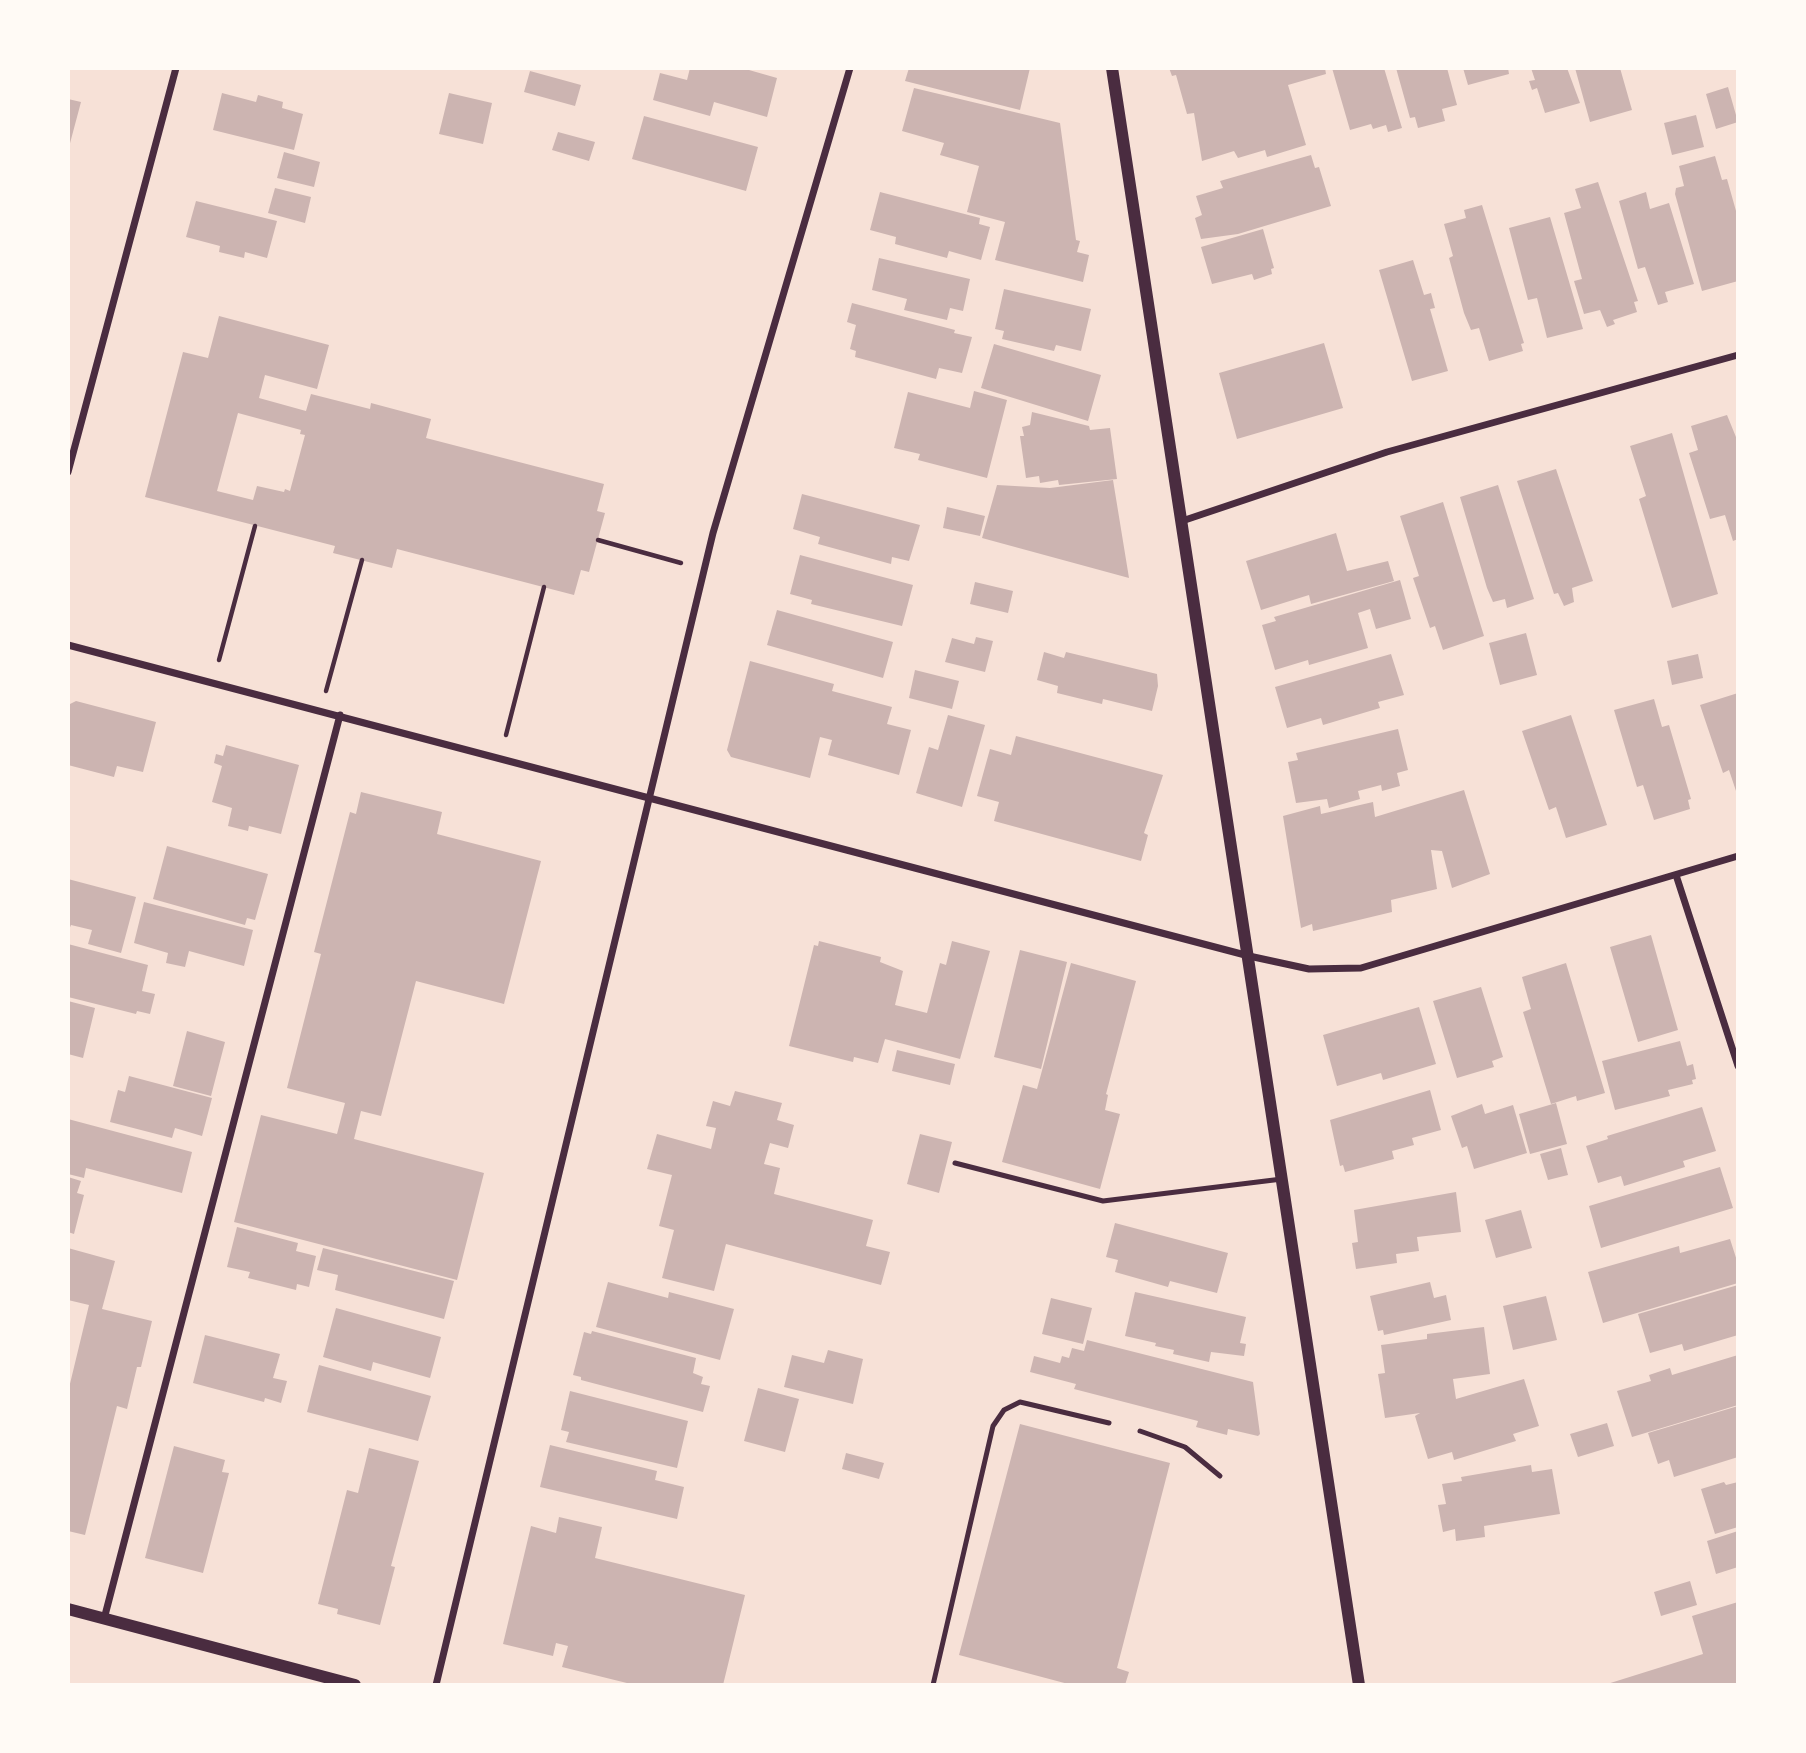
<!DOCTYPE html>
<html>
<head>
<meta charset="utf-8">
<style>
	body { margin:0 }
	#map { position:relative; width:1806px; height:1753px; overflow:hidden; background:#f7e1d7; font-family:"Playfair Display",serif }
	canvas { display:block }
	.frame { position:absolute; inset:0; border:70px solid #fffaf5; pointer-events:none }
</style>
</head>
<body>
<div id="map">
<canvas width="1806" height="1753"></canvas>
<div class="frame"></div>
</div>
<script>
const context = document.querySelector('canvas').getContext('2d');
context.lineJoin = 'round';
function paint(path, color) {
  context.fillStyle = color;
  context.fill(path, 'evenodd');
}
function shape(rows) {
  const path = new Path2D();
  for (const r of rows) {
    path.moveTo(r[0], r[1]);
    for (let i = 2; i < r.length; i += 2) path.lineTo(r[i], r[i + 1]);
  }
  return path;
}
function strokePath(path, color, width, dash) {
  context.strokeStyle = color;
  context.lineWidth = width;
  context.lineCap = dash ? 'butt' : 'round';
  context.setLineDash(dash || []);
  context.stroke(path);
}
const building = shape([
	[690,68,742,68,777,78,767,117,714,102,710,116,653,100,660,73,687,80],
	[909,68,917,69,1030,68,1020,110,905,81],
	[1169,68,1325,68,1326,74,1288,85,1306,145,1267,157,1265,150,1238,158,1234,151,1202,161,1194,113,1187,114,1176,75,1172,76],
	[1332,68,1384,68,1402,128,1388,132,1386,125,1373,129,1371,124,1350,130],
	[1396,68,1447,68,1457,105,1442,109,1445,121,1418,128,1415,117,1410,118],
	[1463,68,1508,68,1509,74,1468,85],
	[1531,68,1567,68,1580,103,1545,113,1537,88,1532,90,1529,81,1535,80],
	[1575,68,1620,68,1632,110,1590,122],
	[530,71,581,85,575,106,524,92],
	[1728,87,1738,122,1716,129,1706,94],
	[914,88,1060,123,1076,240,1080,241,1077,252,1089,255,1083,282,995,260,1005,222,967,212,979,166,940,155,944,143,902,131],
	[222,93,256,102,258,95,283,102,282,108,303,114,294,150,213,130],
	[449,93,492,103,483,144,439,134],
	[68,99,81,102,69,147,68,147],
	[1696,115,1704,147,1672,155,1664,123],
	[644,116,758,147,746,191,632,159],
	[558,132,595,142,589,161,552,150],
	[284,152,320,162,314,187,277,178],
	[1311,155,1315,168,1319,167,1331,206,1238,234,1201,239,1195,218,1202,215,1196,196,1223,188,1220,181],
	[1715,156,1722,180,1727,179,1738,218,1738,281,1702,291,1675,194,1676,188,1684,186,1679,166],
	[1598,182,1638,301,1634,302,1637,312,1613,320,1615,324,1607,327,1600,310,1584,314,1574,281,1582,279,1564,213,1581,208,1575,189],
	[275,188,311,197,305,223,268,213],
	[880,192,980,218,979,224,990,227,981,260,949,251,947,258,895,244,896,237,870,230],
	[1646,192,1650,209,1669,203,1694,284,1665,292,1668,302,1658,305,1645,267,1638,269,1619,201],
	[196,201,277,221,267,258,245,252,244,258,219,252,220,246,186,237],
	[1482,205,1524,343,1521,344,1523,351,1489,361,1479,328,1471,330,1464,313,1449,258,1453,256,1444,224,1466,218,1464,210],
	[1550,217,1583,329,1547,338,1537,298,1528,300,1509,228],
	[1263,229,1274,268,1271,269,1272,274,1254,280,1252,274,1212,284,1201,247],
	[879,258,970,279,963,311,950,308,947,320,904,310,907,299,872,290],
	[1413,260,1424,295,1431,293,1435,308,1430,309,1448,371,1412,381,1379,270],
	[1004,289,1091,309,1081,351,1056,345,1054,351,1002,339,1004,331,995,329],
	[852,303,955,330,954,333,972,337,962,373,939,368,936,379,855,357,856,351,850,349,856,325,847,322],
	[219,316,329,345,317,389,265,375,259,398,306,411,311,394,370,409,371,403,431,419,426,438,604,484,597,511,605,513,589,572,581,570,574,595,397,549,392,568,333,553,335,546,145,497,183,352,208,358],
	[238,413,301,430,300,434,305,435,290,491,285,489,284,492,257,486,253,500,217,491],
	[1324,343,1343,408,1237,439,1219,373],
	[994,344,1101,375,1088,421,981,388],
	[974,391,1007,400,987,478,918,460,920,454,894,448,908,392,970,408],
	[1032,412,1089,426,1090,430,1110,428,1117,479,1059,485,1058,480,1040,483,1039,476,1026,478,1020,436,1024,436,1022,427,1030,425],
	[1727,415,1738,442,1738,539,1733,541,1725,515,1710,519,1689,453,1698,450,1691,426],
	[1672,433,1718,594,1672,608,1639,499,1646,496,1630,446],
	[1556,469,1593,581,1572,588,1574,602,1564,606,1558,593,1554,594,1517,481],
	[1113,480,1129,578,982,538,997,485,1050,488],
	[1498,485,1534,599,1507,608,1505,599,1493,602,1487,588,1460,497],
	[802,494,920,525,909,561,892,557,891,564,818,544,820,537,793,529],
	[1443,502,1484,636,1443,650,1435,626,1430,628,1413,578,1419,576,1400,516],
	[947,507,985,516,980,536,943,528],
	[1336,533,1347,571,1388,561,1394,581,1311,604,1309,595,1261,610,1246,561],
	[800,555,913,585,902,626,811,604,812,600,790,594],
	[1400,580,1411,619,1376,629,1370,609,1358,613,1368,648,1309,665,1308,660,1275,670,1262,625,1276,621,1274,617],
	[975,582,1013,591,1008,613,970,604],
	[777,610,893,642,883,678,767,645],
	[1526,633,1537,675,1500,685,1489,643],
	[976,637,993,641,985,672,945,662,952,638,974,644],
	[1044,652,1064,658,1066,652,1157,674,1158,686,1152,711,1103,699,1102,704,1057,693,1058,686,1037,680],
	[1391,654,1404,695,1378,702,1380,708,1323,725,1321,718,1287,728,1275,687],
	[1698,654,1703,678,1672,685,1667,661],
	[750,661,834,684,832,691,892,707,887,724,911,730,899,775,828,755,832,740,820,737,810,778,731,757,727,750],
	[915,670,959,681,952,709,909,698],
	[1738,693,1738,794,1737,794,1729,770,1723,773,1700,705],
	[1654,699,1662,727,1669,725,1691,799,1688,800,1690,809,1654,820,1643,785,1637,787,1614,710],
	[76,701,156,722,143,772,117,766,114,777,68,765,68,705],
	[948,715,985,725,962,807,916,793,929,747,938,750],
	[1571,715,1607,825,1566,838,1556,807,1549,810,1522,731],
	[1398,729,1408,770,1397,773,1400,786,1382,791,1381,785,1358,791,1360,799,1329,808,1327,799,1296,803,1288,762,1298,760,1296,753],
	[1016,736,1163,775,1144,833,1148,835,1141,861,994,821,999,802,977,796,990,749,1011,755],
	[226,745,299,765,281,834,249,826,248,831,228,826,232,808,212,802,222,766,214,763,216,754,223,756],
	[1464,790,1490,874,1452,888,1442,851,1431,850,1437,889,1391,900,1392,912,1313,931,1312,924,1301,928,1283,816,1320,806,1321,814,1373,802,1375,817],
	[361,792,442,812,437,834,541,861,504,1004,416,981,381,1116,361,1111,354,1139,484,1173,457,1280,234,1222,261,1115,337,1134,345,1103,287,1088,321,954,314,952,350,812,356,814],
	[167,846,268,874,255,920,247,918,245,925,153,899],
	[68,879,136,897,121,953,88,944,92,930,71,925,68,932],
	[144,902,253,930,244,966,189,951,185,967,166,963,168,953,134,943],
	[1651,935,1678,1030,1638,1042,1610,947],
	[819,941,881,957,880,962,903,971,895,1005,927,1013,940,963,946,965,952,941,990,951,960,1059,885,1039,878,1063,854,1057,853,1062,789,1046,814,945,818,946],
	[68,944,148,965,142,991,155,994,150,1014,137,1011,136,1014,68,997],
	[1020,950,1067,962,1041,1069,994,1057],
	[1071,963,1136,981,1106,1094,1108,1095,1105,1110,1120,1114,1100,1189,1002,1162,1023,1085,1037,1089],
	[1566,963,1605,1093,1577,1101,1576,1096,1551,1104,1523,1012,1531,1009,1522,977],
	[1481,987,1503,1057,1492,1061,1494,1067,1457,1078,1433,1001],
	[68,1001,95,1008,83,1058,68,1054],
	[1419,1007,1436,1064,1383,1080,1381,1073,1337,1086,1323,1035],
	[187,1031,225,1042,211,1096,173,1086],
	[1680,1041,1687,1066,1693,1064,1696,1079,1692,1080,1693,1084,1668,1090,1670,1096,1615,1110,1602,1061],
	[897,1050,955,1064,950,1085,892,1071],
	[129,1076,212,1098,202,1136,175,1128,172,1138,110,1122,118,1090,125,1092],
	[1430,1090,1441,1130,1412,1138,1414,1145,1392,1151,1394,1159,1345,1172,1343,1165,1340,1166,1330,1120],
	[735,1091,782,1103,777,1120,794,1125,788,1148,770,1143,764,1164,780,1168,774,1194,873,1220,866,1246,890,1252,881,1285,726,1244,714,1291,662,1278,674,1230,659,1226,672,1175,647,1169,657,1134,711,1149,716,1128,706,1126,713,1101,730,1106],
	[1556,1103,1567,1144,1530,1154,1519,1114],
	[1482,1104,1485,1114,1513,1105,1527,1153,1474,1169,1467,1146,1462,1148,1451,1116],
	[1702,1107,1716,1151,1683,1161,1685,1167,1624,1186,1621,1176,1598,1183,1586,1146,1608,1139,1607,1136],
	[68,1119,192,1152,182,1193,86,1168,84,1178,68,1174],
	[920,1134,952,1142,939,1193,907,1184],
	[1561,1148,1568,1175,1548,1180,1540,1154],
	[1720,1167,1733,1208,1601,1248,1589,1206],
	[68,1177,81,1181,77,1193,84,1195,74,1234,68,1232],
	[1456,1192,1461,1232,1417,1237,1419,1251,1396,1254,1397,1263,1356,1269,1352,1243,1358,1242,1354,1210],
	[1521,1210,1532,1248,1496,1258,1485,1220],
	[1115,1223,1228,1253,1217,1293,1170,1281,1168,1287,1115,1272,1118,1260,1106,1257],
	[237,1227,298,1243,296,1251,316,1256,309,1287,297,1284,296,1290,248,1278,250,1272,227,1267],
	[1730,1239,1738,1264,1738,1283,1603,1323,1588,1272,1679,1246,1680,1253],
	[68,1248,115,1261,102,1309,152,1321,141,1367,137,1367,127,1409,117,1406,85,1535,68,1531,68,1392,89,1305,68,1300],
	[323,1248,454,1281,444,1319,335,1290,338,1275,317,1270],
	[608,1282,668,1298,669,1292,734,1309,720,1360,596,1327],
	[1430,1282,1434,1298,1446,1295,1451,1320,1384,1335,1383,1330,1378,1331,1370,1296],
	[1738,1285,1738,1335,1684,1351,1682,1344,1650,1353,1638,1314],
	[1135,1292,1246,1317,1240,1343,1246,1344,1244,1356,1211,1352,1209,1362,1173,1354,1174,1350,1155,1346,1156,1343,1125,1336],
	[1546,1296,1557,1340,1513,1350,1503,1306],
	[1051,1298,1092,1308,1083,1344,1042,1334],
	[336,1308,441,1337,430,1378,373,1362,371,1371,323,1357],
	[1484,1327,1490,1374,1453,1379,1456,1399,1524,1379,1539,1426,1513,1434,1516,1441,1454,1460,1452,1452,1428,1459,1415,1416,1420,1413,1385,1418,1378,1374,1385,1373,1381,1345,1427,1339,1427,1334],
	[592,1331,696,1358,693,1373,703,1377,701,1384,710,1386,703,1412,581,1380,581,1377,573,1375,584,1332,591,1334],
	[205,1335,280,1354,273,1378,287,1381,281,1403,265,1398,264,1402,193,1383],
	[1087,1340,1253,1382,1260,1434,1258,1436,1228,1429,1227,1435,1196,1427,1198,1421,1074,1389,1076,1384,1030,1372,1034,1356,1060,1363,1062,1356,1069,1358,1072,1348,1084,1351],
	[828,1350,863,1359,853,1404,784,1387,792,1355,824,1363],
	[1738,1355,1738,1405,1632,1437,1617,1391,1651,1381,1649,1375,1670,1368,1672,1375],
	[319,1365,431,1396,418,1441,307,1412],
	[758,1388,799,1399,785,1452,744,1441],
	[570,1391,688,1421,677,1468,566,1442,569,1432,561,1430],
	[1738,1406,1738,1457,1674,1477,1669,1460,1658,1464,1648,1433],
	[1607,1423,1614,1446,1578,1457,1570,1434],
	[1020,1424,1170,1463,1117,1668,1129,1672,1125,1685,1072,1685,959,1655],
	[550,1445,657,1471,655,1480,684,1487,677,1519,540,1487],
	[174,1446,225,1460,222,1472,229,1473,203,1573,145,1558],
	[369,1448,419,1461,391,1566,395,1567,380,1625,337,1614,338,1609,318,1604,347,1490,358,1493],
	[846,1453,884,1463,879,1479,842,1469],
	[1531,1465,1532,1472,1552,1469,1560,1514,1484,1526,1485,1537,1456,1541,1455,1529,1443,1532,1438,1505,1446,1504,1442,1484,1462,1481,1461,1477],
	[1724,1482,1726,1485,1738,1482,1738,1527,1715,1534,1701,1489],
	[559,1517,602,1527,595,1558,745,1595,723,1685,635,1685,562,1667,568,1646,556,1643,553,1656,503,1644,531,1526,556,1533],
	[1738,1531,1738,1567,1716,1574,1707,1541],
	[1690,1581,1697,1605,1661,1616,1654,1592],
	[1738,1602,1738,1685,1604,1685,1703,1654,1692,1616]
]);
const path = shape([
	[598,540,681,563],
	[219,660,255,526],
	[326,691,362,560],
	[506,735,544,587]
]);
const service = shape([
	[955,1163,1103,1201,1282,1179],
	[1140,1431,1185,1447,1220,1476],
	[933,1685,993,1426,1004,1410,1020,1402,1109,1423]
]);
const minor = shape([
	[68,472,176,68],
	[1182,521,1387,452,1738,355],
	[68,645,1249,956,1309,969,1361,968,1738,856],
	[1676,875,1738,1066],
	[104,1619,340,715],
	[436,1685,713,533,850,68]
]);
const tertiary = shape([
	[1112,68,1359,1685],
	[68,1609,355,1685]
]);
paint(building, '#ccb4b1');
strokePath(path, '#4a2c40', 4.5);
strokePath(service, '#4a2c40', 5);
strokePath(minor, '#4a2c40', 7);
strokePath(tertiary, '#4a2c40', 12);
</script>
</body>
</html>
